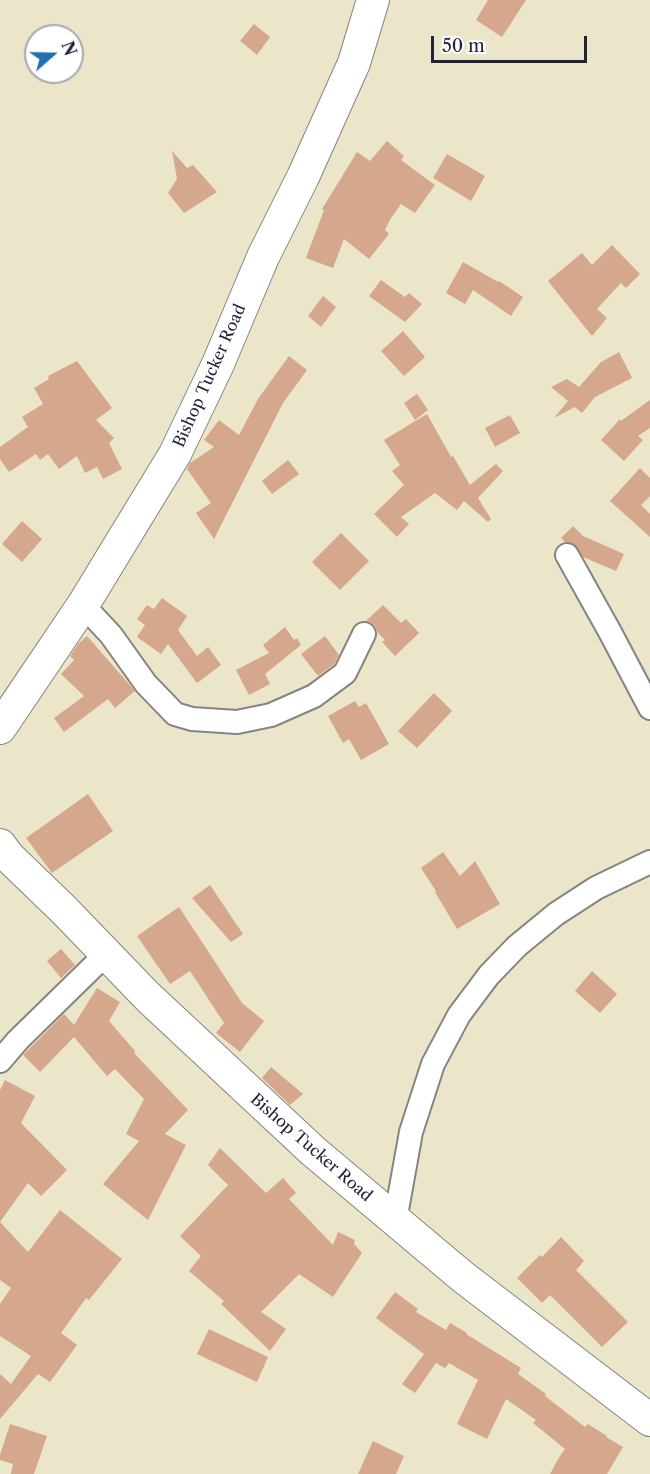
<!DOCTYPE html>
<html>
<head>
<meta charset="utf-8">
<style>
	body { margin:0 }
	#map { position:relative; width:650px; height:1474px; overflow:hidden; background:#ebe6c9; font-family:"Libre Caslon Text",serif }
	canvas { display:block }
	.north { position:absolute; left:24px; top:24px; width:60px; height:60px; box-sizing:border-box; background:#fff; border:2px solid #a7a7b1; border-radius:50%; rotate:70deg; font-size:16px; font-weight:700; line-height:24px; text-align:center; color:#22223b }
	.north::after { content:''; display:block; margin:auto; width:21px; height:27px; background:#1f6fb2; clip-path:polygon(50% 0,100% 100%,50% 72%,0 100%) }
	.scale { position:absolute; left:431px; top:36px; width:156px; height:27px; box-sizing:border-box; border:3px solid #22223b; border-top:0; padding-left:8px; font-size:18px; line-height:21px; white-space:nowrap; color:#22223b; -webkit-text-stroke:4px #fff; paint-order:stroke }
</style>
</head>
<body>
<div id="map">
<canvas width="650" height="1474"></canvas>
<div class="north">N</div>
<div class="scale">50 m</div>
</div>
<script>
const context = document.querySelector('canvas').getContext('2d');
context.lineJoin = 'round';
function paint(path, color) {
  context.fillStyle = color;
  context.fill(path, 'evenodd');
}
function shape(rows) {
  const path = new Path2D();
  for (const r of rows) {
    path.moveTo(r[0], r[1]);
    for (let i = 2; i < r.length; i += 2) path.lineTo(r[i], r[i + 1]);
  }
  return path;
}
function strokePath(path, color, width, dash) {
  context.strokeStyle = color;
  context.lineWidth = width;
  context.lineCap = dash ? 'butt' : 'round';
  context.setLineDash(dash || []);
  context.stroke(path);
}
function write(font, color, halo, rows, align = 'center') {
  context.font = font + ' "Libre Caslon Text",serif';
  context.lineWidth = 4.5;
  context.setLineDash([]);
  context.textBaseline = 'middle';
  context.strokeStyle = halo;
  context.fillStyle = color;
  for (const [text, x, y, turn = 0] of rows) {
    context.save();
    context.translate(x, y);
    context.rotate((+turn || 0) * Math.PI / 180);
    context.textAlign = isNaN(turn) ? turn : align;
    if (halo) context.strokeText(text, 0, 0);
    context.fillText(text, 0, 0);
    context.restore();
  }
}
const building = shape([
	[488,0,526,0,502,37,476,20],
	[254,24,270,37,257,55,240,41],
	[387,141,404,156,401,160,435,185,415,213,401,204,391,218,385,230,389,234,369,259,344,239,333,268,306,258,324,210,322,209,357,152,370,161],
	[172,151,187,168,193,165,217,192,184,213,168,193,177,179],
	[447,154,485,176,471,201,433,178],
	[612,245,640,274,626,288,621,283,597,309,607,318,592,336,548,281,582,253,592,265],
	[463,262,498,282,499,281,523,297,511,316,473,290,465,304,446,293],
	[381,280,405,297,409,293,422,304,405,322,369,296],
	[323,296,336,307,321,327,308,316],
	[403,331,425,357,404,376,381,351],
	[619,352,632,378,595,397,582,413,575,407,554,418,568,401,551,387,567,379,579,387,601,362],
	[289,356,307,370,283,403,214,539,196,513,211,503,187,469,190,463,214,447,204,440,219,420,239,435,258,399],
	[77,361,112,408,96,420,114,438,109,443,122,469,103,479,97,467,85,473,77,456,59,469,48,454,40,460,36,454,9,472,0,459,0,447,28,427,22,417,43,404,34,388,49,379,48,376],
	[417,394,428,410,415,420,404,403],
	[650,400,650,428,638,436,643,440,624,461,601,440,620,419,621,421],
	[427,414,451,457,453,456,470,485,496,464,503,471,478,498,491,519,488,522,464,501,457,510,435,493,401,517,409,524,397,537,374,514,404,485,392,471,400,465,384,440],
	[510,415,520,433,495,447,485,428],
	[288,460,299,474,272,494,262,481],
	[640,468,650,478,650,496,641,505,650,514,650,537,610,501],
	[22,521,42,539,22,562,2,544],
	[573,526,583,536,624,554,616,571,583,557,574,544,565,542,561,538],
	[341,533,369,561,340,590,312,562],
	[162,598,187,616,178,630,197,656,208,647,221,665,197,683,168,644,161,654,137,637,145,625,137,619,147,605,154,609],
	[383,605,401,623,406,619,419,633,395,656,382,642,385,640,377,632,375,626,370,622,366,621],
	[285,627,294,640,297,638,301,645,265,674,270,684,249,695,236,670,269,653,263,645],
	[87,636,135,691,115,708,108,699,64,732,54,718,84,696,61,674,74,660,70,656,79,643],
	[325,636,339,655,334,664,318,676,301,654],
	[434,693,452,711,417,748,398,731],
	[355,701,359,707,366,703,389,744,361,760,349,739,343,743,328,716],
	[88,794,113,831,52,873,26,838],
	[443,852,460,876,475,861,500,904,457,929,435,892,436,891,421,868],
	[210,885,243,934,231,942,192,898],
	[179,907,242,1003,264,1021,240,1052,216,1033,224,1023,190,971,170,984,137,936],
	[61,949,75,965,61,978,47,961],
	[592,971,617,994,600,1013,575,991],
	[97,988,120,1002,109,1021,135,1051,134,1053,188,1110,165,1134,186,1145,148,1220,103,1184,139,1141,126,1134,144,1099,115,1069,107,1076,74,1037,40,1072,23,1055,64,1014,74,1025],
	[271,1067,303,1094,290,1105,262,1078],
	[5,1080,35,1096,21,1123,67,1170,41,1196,28,1183,0,1222,28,1252,60,1210,122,1259,89,1300,86,1298,61,1333,77,1345,50,1382,38,1374,0,1419,0,1374,11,1384,31,1356,0,1336,0,1304,11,1288,0,1280,0,1090],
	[220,1148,266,1193,283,1178,296,1193,289,1199,333,1245,338,1232,355,1240,354,1244,362,1253,333,1297,299,1274,261,1312,286,1329,270,1351,221,1304,224,1301,189,1271,201,1256,180,1236,228,1185,208,1165],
	[561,1237,584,1261,576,1270,628,1322,602,1347,550,1295,542,1303,517,1278,540,1255,542,1257],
	[395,1292,418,1309,416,1312,446,1330,450,1323,467,1333,466,1334,521,1368,518,1374,546,1394,545,1396,585,1427,588,1424,607,1436,606,1437,623,1447,607,1474,550,1474,558,1459,565,1449,533,1423,536,1420,506,1399,487,1439,457,1424,478,1380,449,1363,445,1368,436,1363,415,1393,402,1384,424,1354,376,1318],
	[209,1329,268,1357,257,1382,197,1354],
	[10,1424,47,1436,34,1474,11,1474,13,1464,0,1460,0,1455],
	[373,1441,404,1456,396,1474,358,1474]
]);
const minor = shape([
	[567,555,610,632,650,708],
	[83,605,111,635,146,684,175,714,192,719,237,722,271,715,314,696,345,673,364,634],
	[0,1061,18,1040,107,953],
	[395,1221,411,1132,433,1064,459,1015,489,975,517,946,556,914,596,888,650,862]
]);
const secondary = shape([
	[0,728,83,605,175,454,218,364,263,257,303,177,354,63,373,0],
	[0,845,9,857,63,909,148,997,313,1151,463,1277,650,1420]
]);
const streetNames = [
	["Bishop Tucker Road",210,376,-66],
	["Bishop Tucker Road",311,1148,41]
];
paint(building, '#d5a78c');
strokePath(minor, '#868482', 26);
strokePath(secondary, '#868482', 34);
strokePath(minor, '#fff', 22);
strokePath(secondary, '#fff', 32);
write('16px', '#22223b', '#fff', streetNames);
</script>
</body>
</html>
